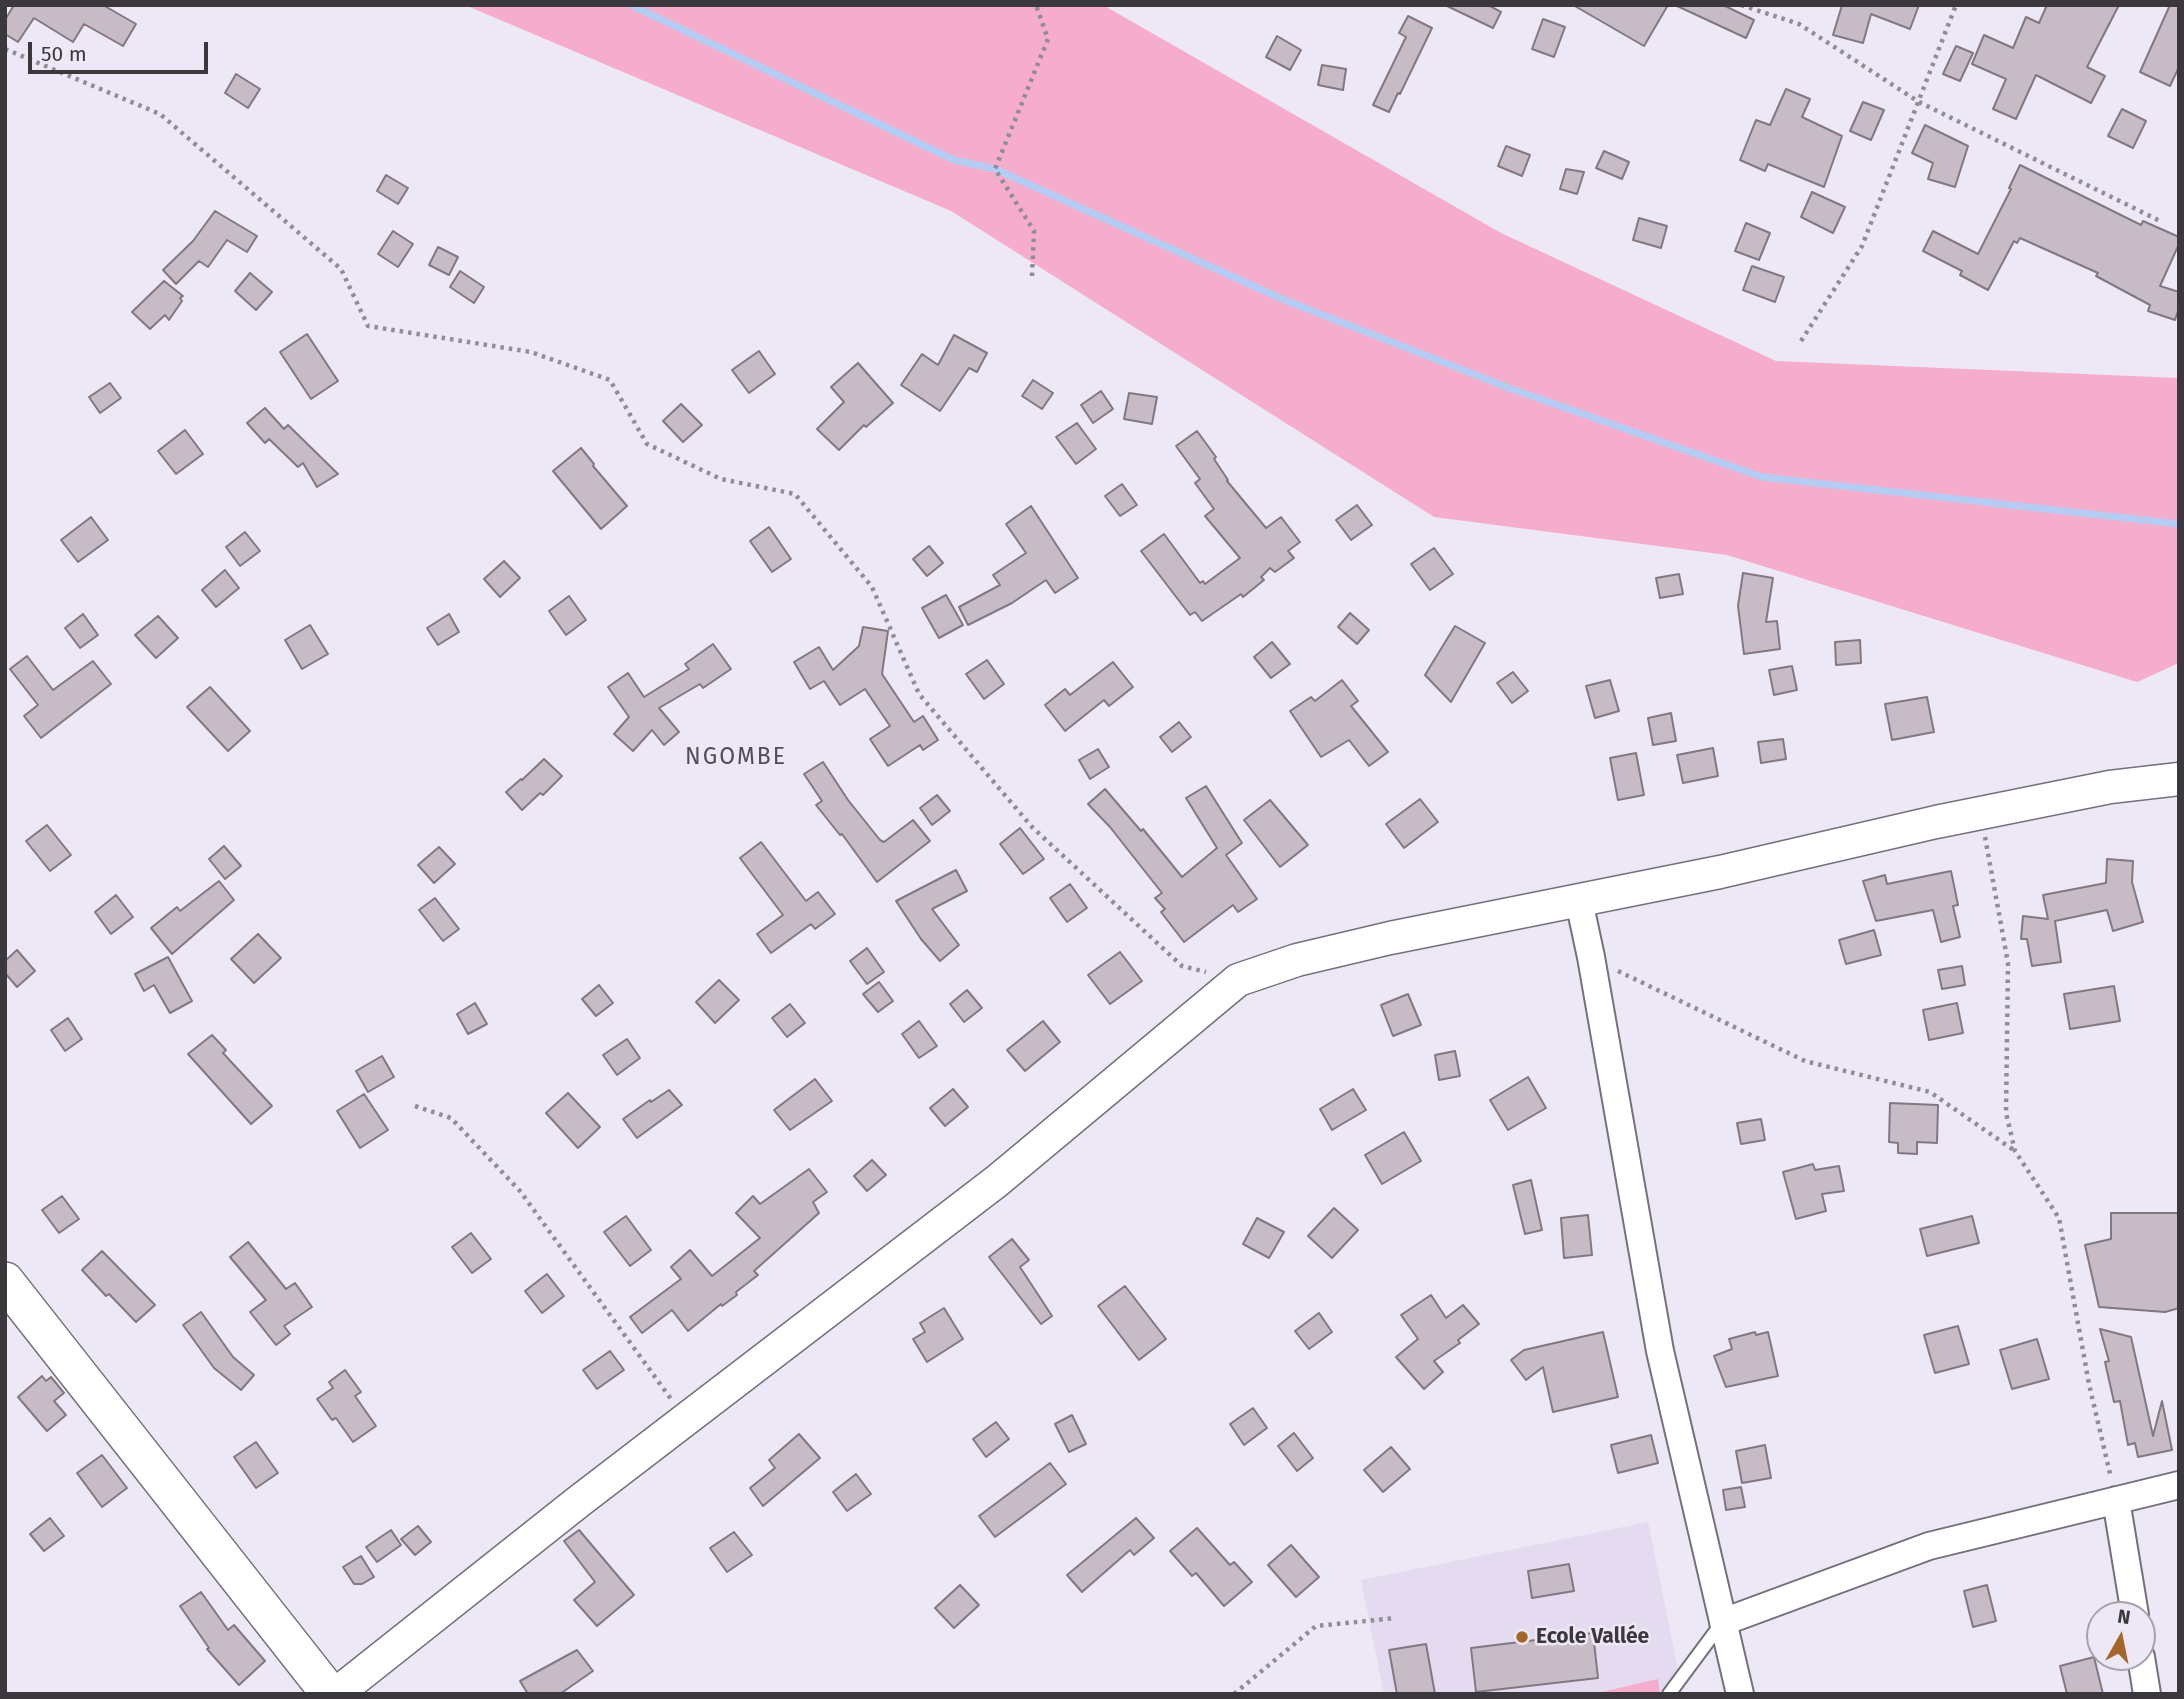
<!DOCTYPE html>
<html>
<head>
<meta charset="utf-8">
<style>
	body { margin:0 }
	#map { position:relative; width:2184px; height:1699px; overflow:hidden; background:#ede8f5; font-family:"Fira Sans",sans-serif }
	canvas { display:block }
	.frame { position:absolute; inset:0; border:7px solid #3a383d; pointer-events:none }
	.north { position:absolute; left:2086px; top:1601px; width:70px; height:70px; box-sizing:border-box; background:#ede8f5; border:2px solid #a5a2ab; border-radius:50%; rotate:9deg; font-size:19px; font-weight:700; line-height:28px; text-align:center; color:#3a383d }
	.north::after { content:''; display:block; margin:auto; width:24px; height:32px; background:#a36829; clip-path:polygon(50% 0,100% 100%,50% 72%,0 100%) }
	.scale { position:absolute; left:28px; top:42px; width:180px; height:32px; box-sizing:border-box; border:4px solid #3a383d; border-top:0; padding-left:9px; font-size:21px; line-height:24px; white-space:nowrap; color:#3a383d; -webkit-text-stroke:5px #ede8f5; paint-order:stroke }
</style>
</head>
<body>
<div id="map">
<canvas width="2184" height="1699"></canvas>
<div class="frame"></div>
<div class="north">N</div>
<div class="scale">50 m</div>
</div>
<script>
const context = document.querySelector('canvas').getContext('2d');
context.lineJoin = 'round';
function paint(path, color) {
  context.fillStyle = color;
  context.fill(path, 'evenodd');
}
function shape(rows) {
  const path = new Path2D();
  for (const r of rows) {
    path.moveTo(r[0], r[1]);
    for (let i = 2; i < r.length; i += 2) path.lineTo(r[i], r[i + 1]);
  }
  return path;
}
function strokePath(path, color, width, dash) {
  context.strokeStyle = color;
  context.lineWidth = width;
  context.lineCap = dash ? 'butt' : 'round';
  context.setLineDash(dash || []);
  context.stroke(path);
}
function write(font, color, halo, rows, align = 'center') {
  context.font = font + ' "Fira Sans",sans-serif';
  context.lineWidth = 5;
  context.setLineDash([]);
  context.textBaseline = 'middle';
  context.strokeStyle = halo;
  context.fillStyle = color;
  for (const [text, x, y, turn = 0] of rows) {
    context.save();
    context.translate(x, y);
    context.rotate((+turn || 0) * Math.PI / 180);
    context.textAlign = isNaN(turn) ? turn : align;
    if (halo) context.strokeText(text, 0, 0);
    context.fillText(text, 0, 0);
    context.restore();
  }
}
const built = shape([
	[1648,1522,1683,1694,1384,1694,1361,1580]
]);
const green = shape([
	[465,5,1103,5,1501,233,1776,361,2179,378,2179,663,2137,682,1727,555,1434,517,951,211],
	[1658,1679,1660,1694,1593,1694]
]);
const stream = shape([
	[631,5,954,160,995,169,1282,299,1509,388,1762,477,2179,524]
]);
const building = shape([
	[14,5,103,5,136,24,123,46,84,24,73,42,34,18,18,42,5,34,5,20,14,5],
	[1445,5,1488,5,1501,12,1493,28,1445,5],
	[1573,5,1668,5,1644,46,1573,5],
	[1675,5,1723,5,1754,20,1746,38,1675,5],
	[1842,5,1919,5,1910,29,1871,14,1863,43,1833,35,1842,5],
	[2047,5,2119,5,2087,67,2105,76,2091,103,2036,75,2016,119,1993,109,2006,79,1972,64,1984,35,2013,48,2026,17,2039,23,2047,5],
	[2170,5,2179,5,2179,67,2170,86,2140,72,2170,5],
	[1408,16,1432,28,1400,94,1398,93,1389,112,1373,105,1406,37,1399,33,1408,16],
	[1543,19,1565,27,1554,57,1532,49,1543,19],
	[1277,36,1301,50,1290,70,1266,57,1277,36],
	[1956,46,1973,53,1960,81,1943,74,1956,46],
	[1322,65,1346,69,1343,90,1318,85,1322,65],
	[236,74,260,89,248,108,225,93,236,74],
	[1786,89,1810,99,1802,117,1842,136,1824,187,1768,164,1765,171,1740,160,1756,120,1770,125,1786,89],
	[1863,102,1884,110,1871,140,1850,131,1863,102],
	[2122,109,2146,121,2133,148,2108,136,2122,109],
	[1925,125,1968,146,1955,187,1928,179,1933,163,1912,153,1925,125],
	[1506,146,1530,155,1522,176,1498,166,1506,146],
	[1604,151,1629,162,1622,179,1596,168,1604,151],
	[2020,165,2141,225,2143,221,2179,237,2179,244,2160,286,2179,292,2179,308,2175,320,2148,311,2150,305,2096,276,2098,273,2020,238,2017,243,2014,241,1988,290,1960,275,1962,271,1923,251,1933,231,1978,254,2011,189,2009,188,2020,165],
	[1566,169,1584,172,1577,194,1560,189,1566,169],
	[386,175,408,188,398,204,377,191,386,175],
	[1812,192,1845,207,1833,233,1801,217,1812,192],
	[215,211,257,236,247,252,227,240,208,267,199,261,176,284,163,270,193,241,215,211],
	[1639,218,1667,226,1661,248,1633,240,1639,218],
	[1746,223,1770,233,1759,260,1735,251,1746,223],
	[393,231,413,244,398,267,378,254,393,231],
	[438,247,458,257,449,275,429,265,438,247],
	[1752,266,1784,277,1775,302,1743,290,1752,266],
	[460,271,484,287,474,303,450,287,460,271],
	[250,273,272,292,256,310,235,291,250,273],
	[164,281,183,296,180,298,182,301,169,320,165,315,150,329,132,312,164,281],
	[307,334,338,381,311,399,280,352,307,334],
	[954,335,987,353,977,372,969,368,940,411,901,385,922,354,938,365,954,335],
	[759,351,775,374,749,393,732,370,759,351],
	[858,363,893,403,866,427,864,425,839,450,817,429,844,402,831,387,858,363],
	[1033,380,1053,393,1042,409,1022,396,1033,380],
	[110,383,121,398,100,413,89,397,110,383],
	[1101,391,1113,409,1093,423,1081,405,1101,391],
	[1129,393,1157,397,1152,424,1124,419,1129,393],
	[681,404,702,425,683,442,663,421,681,404],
	[265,408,284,429,288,425,338,474,317,487,303,463,298,467,269,439,265,443,247,423,265,408],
	[1077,423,1096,449,1076,464,1056,437,1077,423],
	[185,430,203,454,176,474,158,451,185,430],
	[1197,431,1216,457,1214,459,1228,480,1227,481,1266,528,1281,517,1300,542,1288,551,1294,558,1275,572,1270,568,1261,577,1264,580,1243,597,1241,594,1202,621,1195,612,1190,615,1141,551,1164,534,1200,583,1203,581,1205,584,1240,558,1205,516,1214,509,1195,483,1200,479,1176,446,1197,431],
	[581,448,594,464,593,466,627,506,601,529,553,471,581,448],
	[1122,484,1137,505,1120,516,1105,496,1122,484],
	[1357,505,1372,525,1351,540,1336,520,1357,505],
	[1031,506,1078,578,1055,593,1046,580,1012,603,968,625,959,607,1000,585,993,575,1026,553,1006,524,1031,506],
	[91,517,108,540,78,562,61,540,91,517],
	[769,527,791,559,772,572,750,541,769,527],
	[245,532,260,551,240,566,226,547,245,532],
	[929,546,943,563,927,576,913,559,929,546],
	[1434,548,1453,574,1430,590,1411,564,1434,548],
	[504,561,520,578,500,597,484,579,504,561],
	[225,570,239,588,216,607,202,590,225,570],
	[1743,573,1773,578,1766,622,1777,621,1780,649,1744,654,1738,606,1743,573],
	[1679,574,1683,594,1660,598,1656,578,1679,574],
	[946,595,963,625,939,638,922,608,946,595],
	[569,596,586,620,566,635,549,611,569,596],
	[1350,613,1369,630,1357,644,1338,627,1350,613],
	[83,614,98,635,80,648,65,628,83,614],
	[449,614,459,632,438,645,427,628,449,614],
	[158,616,178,638,156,658,135,635,158,616],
	[310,625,328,654,302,669,285,640,310,625],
	[1455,626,1485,643,1451,702,1425,675,1455,626],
	[863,627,888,631,882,674,914,722,923,716,938,740,923,750,920,745,888,766,870,739,890,726,865,689,840,705,824,681,810,689,794,662,819,647,833,670,859,646,863,627],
	[1860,640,1861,663,1836,665,1835,642,1860,640],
	[1272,642,1290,664,1271,678,1254,657,1272,642],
	[713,644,731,669,703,688,700,684,659,708,679,732,664,745,652,730,633,751,614,734,629,717,608,687,628,673,644,697,689,669,685,664,713,644],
	[27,656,53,690,93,661,111,684,41,738,24,716,38,705,10,669,27,656],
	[987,660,1004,684,984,699,966,674,987,660],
	[1113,662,1133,687,1109,706,1104,700,1065,731,1045,705,1065,689,1070,695,1113,662],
	[1792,666,1797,690,1774,695,1769,670,1792,666],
	[1513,672,1528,691,1512,703,1497,683,1513,672],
	[1342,680,1358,701,1351,706,1388,752,1369,766,1349,740,1321,757,1290,711,1311,697,1315,701,1342,680],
	[1610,680,1619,711,1595,718,1586,686,1610,680],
	[210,687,250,731,228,751,187,707,210,687],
	[1927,697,1934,732,1892,740,1885,704,1927,697],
	[1671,713,1676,741,1653,745,1648,718,1671,713],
	[1179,722,1191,737,1172,752,1160,737,1179,722],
	[1783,739,1786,759,1761,763,1758,742,1783,739],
	[1713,748,1718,776,1683,783,1677,755,1713,748],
	[1098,749,1109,767,1090,779,1079,760,1098,749],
	[1636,753,1644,795,1618,800,1610,758,1636,753],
	[544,759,562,776,543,795,540,793,522,810,506,792,521,779,522,780,544,759],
	[823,762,848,800,880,840,884,842,913,820,930,841,877,882,842,834,840,835,816,805,822,801,804,774,823,762],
	[1206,786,1242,843,1226,855,1257,899,1238,912,1233,905,1184,942,1161,912,1165,909,1155,898,1162,893,1110,827,1088,804,1105,789,1141,831,1143,829,1182,877,1217,848,1186,798,1206,786],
	[937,795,950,811,932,825,920,808,937,795],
	[1420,799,1438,822,1404,848,1386,824,1420,799],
	[1270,800,1308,845,1280,867,1244,820,1270,800],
	[47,825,71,855,50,871,26,841,47,825],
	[1020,828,1044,859,1023,874,1000,844,1020,828],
	[761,842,806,901,818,892,835,914,815,929,811,924,771,953,757,934,783,915,740,858,761,842],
	[224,846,241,866,225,879,209,859,224,846],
	[439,847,455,864,434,883,418,865,439,847],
	[2107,859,2133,861,2132,882,2143,922,2113,931,2107,910,2055,921,2061,962,2032,966,2027,939,2021,939,2023,916,2048,919,2043,895,2106,883,2107,859],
	[956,870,967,891,932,909,959,945,940,961,921,939,896,901,956,870],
	[1951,871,1958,905,1953,906,1960,937,1941,942,1933,910,1876,921,1863,881,1885,875,1887,884,1951,871],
	[219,881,234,900,172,954,151,928,177,907,180,911,219,881],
	[1070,884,1087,908,1067,922,1050,898,1070,884],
	[116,895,133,917,111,934,95,912,116,895],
	[435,898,459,929,443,941,419,910,435,898],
	[1874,930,1881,955,1846,964,1839,940,1874,930],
	[258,934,281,958,254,983,231,959,258,934],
	[867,948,884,972,867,984,850,961,867,948],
	[17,950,35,971,17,987,5,973,5,961,17,950],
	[1120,952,1142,981,1110,1004,1088,975,1120,952],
	[168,957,192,1001,170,1013,154,985,144,991,135,974,168,957],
	[1962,966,1965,985,1942,989,1938,970,1962,966],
	[719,980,739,1000,715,1023,696,1002,719,980],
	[879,982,893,1001,878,1012,863,994,879,982],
	[599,985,613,1003,596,1016,582,999,599,985],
	[2114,986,2120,1021,2070,1029,2064,994,2114,986],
	[967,990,982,1008,964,1022,950,1004,967,990],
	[1408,994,1421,1025,1393,1036,1381,1005,1408,994],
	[475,1003,487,1024,468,1034,457,1014,475,1003],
	[1957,1003,1963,1033,1929,1040,1923,1010,1957,1003],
	[790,1004,805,1023,787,1037,772,1018,790,1004],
	[68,1018,82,1039,65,1051,51,1030,68,1018],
	[919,1021,937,1046,919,1058,902,1034,919,1021],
	[1043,1021,1060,1042,1025,1071,1007,1050,1043,1021],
	[212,1035,226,1050,223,1053,272,1106,251,1124,188,1054,212,1035],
	[627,1039,640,1058,617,1075,603,1055,627,1039],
	[1455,1051,1460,1076,1439,1080,1435,1055,1455,1051],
	[382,1056,394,1077,368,1092,356,1071,382,1056],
	[1528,1077,1546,1108,1508,1130,1490,1100,1528,1077],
	[815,1079,832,1101,790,1130,774,1110,815,1079],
	[953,1089,968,1107,945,1126,930,1108,953,1089],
	[1353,1089,1366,1110,1332,1130,1320,1109,1353,1089],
	[669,1090,682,1105,637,1138,623,1119,650,1100,651,1102,669,1090],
	[568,1093,600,1127,578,1148,546,1113,568,1093],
	[364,1094,388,1130,360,1148,337,1111,364,1094],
	[1890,1103,1938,1105,1937,1143,1917,1142,1917,1154,1898,1153,1898,1143,1889,1142,1890,1103],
	[1761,1119,1765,1140,1741,1144,1737,1123,1761,1119],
	[1404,1132,1421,1161,1382,1184,1365,1155,1404,1132],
	[872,1160,886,1175,867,1191,854,1176,872,1160],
	[1813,1164,1815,1170,1839,1166,1844,1191,1822,1194,1826,1211,1796,1219,1783,1172,1813,1164],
	[809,1169,827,1192,813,1202,819,1213,754,1271,758,1275,736,1292,737,1295,722,1306,721,1304,688,1331,672,1310,642,1333,630,1317,681,1279,671,1267,690,1250,712,1276,760,1238,736,1213,753,1196,760,1204,809,1169],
	[1531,1180,1542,1230,1525,1234,1513,1185,1531,1180],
	[62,1196,79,1219,59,1233,42,1210,62,1196],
	[1334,1208,1358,1230,1332,1258,1308,1236,1334,1208],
	[2111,1213,2179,1213,2179,1308,2165,1312,2099,1307,2085,1245,2111,1239,2111,1213],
	[1588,1215,1592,1255,1564,1258,1561,1218,1588,1215],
	[626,1216,651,1250,630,1266,604,1232,626,1216],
	[1972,1216,1979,1243,1927,1256,1920,1229,1972,1216],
	[1257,1218,1284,1232,1269,1258,1243,1244,1257,1218],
	[471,1233,491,1259,472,1273,452,1247,471,1233],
	[1012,1239,1029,1260,1020,1267,1052,1316,1041,1324,989,1257,1012,1239],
	[248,1242,286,1289,295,1283,312,1307,284,1326,290,1334,276,1345,250,1312,266,1300,230,1257,248,1242],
	[102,1251,155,1305,136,1322,109,1294,106,1296,82,1270,102,1251],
	[547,1274,564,1296,542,1313,525,1291,547,1274],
	[1125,1286,1166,1339,1139,1360,1098,1306,1125,1286],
	[1431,1295,1446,1318,1463,1305,1479,1324,1458,1340,1460,1343,1434,1361,1443,1372,1424,1389,1396,1357,1418,1339,1401,1315,1431,1295],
	[944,1308,963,1339,927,1362,913,1339,925,1332,920,1323,944,1308],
	[201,1312,233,1357,254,1375,241,1390,214,1368,183,1325,201,1312],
	[1319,1313,1332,1332,1309,1349,1295,1331,1319,1313],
	[1958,1326,1969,1364,1935,1373,1924,1335,1958,1326],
	[2100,1329,2131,1337,2153,1436,2162,1401,2172,1450,2138,1457,2135,1443,2128,1445,2120,1401,2114,1402,2105,1362,2109,1361,2100,1329],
	[1603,1332,1618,1397,1553,1412,1543,1367,1526,1380,1511,1360,1524,1350,1603,1332],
	[1755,1332,1756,1335,1768,1332,1778,1376,1726,1387,1714,1356,1732,1349,1729,1339,1755,1332],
	[2037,1339,2049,1379,2012,1389,2000,1350,2037,1339],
	[610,1351,624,1370,597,1389,583,1370,610,1351],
	[345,1370,361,1392,355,1396,376,1426,353,1442,336,1418,332,1420,317,1399,333,1388,329,1382,345,1370],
	[42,1376,46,1381,51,1377,64,1393,54,1401,66,1415,47,1431,18,1397,42,1376],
	[1253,1408,1267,1428,1244,1445,1230,1424,1253,1408],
	[1072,1415,1086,1444,1069,1452,1055,1424,1072,1415],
	[996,1422,1009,1439,986,1457,973,1439,996,1422],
	[1294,1433,1313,1458,1297,1471,1278,1446,1294,1433],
	[799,1434,820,1458,763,1506,750,1488,775,1468,769,1460,799,1434],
	[1651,1435,1658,1463,1618,1473,1611,1445,1651,1435],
	[256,1442,278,1473,256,1488,234,1457,256,1442],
	[1765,1445,1771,1478,1742,1483,1736,1451,1765,1445],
	[1391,1447,1410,1469,1383,1492,1364,1470,1391,1447],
	[102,1455,127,1488,102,1507,77,1473,102,1455],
	[1050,1463,1066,1484,995,1537,979,1516,1050,1463],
	[856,1474,871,1494,847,1511,833,1492,856,1474],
	[1741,1487,1745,1507,1726,1510,1723,1490,1741,1487],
	[50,1518,64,1536,44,1551,30,1534,50,1518],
	[1136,1518,1154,1538,1134,1555,1130,1550,1082,1592,1067,1575,1136,1518],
	[418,1526,431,1542,415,1555,401,1539,418,1526],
	[1197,1528,1230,1565,1234,1562,1252,1582,1224,1606,1196,1573,1192,1576,1170,1551,1197,1528],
	[391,1530,401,1545,377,1562,366,1547,391,1530],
	[579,1530,634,1595,597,1626,574,1600,595,1582,564,1541,579,1530],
	[734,1532,752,1555,727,1572,710,1548,734,1532],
	[1291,1545,1319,1577,1296,1597,1268,1565,1291,1545],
	[361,1556,374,1577,362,1584,354,1584,343,1567,361,1556],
	[1569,1564,1574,1591,1532,1598,1528,1571,1569,1564],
	[960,1585,979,1605,954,1628,935,1608,960,1585],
	[1987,1585,1996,1621,1973,1627,1964,1591,1987,1585],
	[201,1592,228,1630,234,1625,265,1661,239,1685,207,1649,209,1648,180,1606,201,1592],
	[1593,1633,1598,1678,1476,1692,1471,1648,1593,1633],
	[1426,1644,1435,1694,1397,1694,1389,1650,1426,1644],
	[577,1650,593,1671,560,1694,528,1694,520,1681,577,1650],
	[2094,1657,2103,1694,2067,1694,2060,1666,2094,1657]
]);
const path = shape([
	[1741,5,1799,24,1919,102,2160,221],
	[5,49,160,114,341,269,368,326,531,352,610,380,647,444,721,479,795,494,872,587,919,694,1032,827,1182,966,1206,972],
	[1032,276,1034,231,995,169,1048,39,1036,5],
	[1801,341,1862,246,1956,5],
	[1985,837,2008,963,2006,1113,2015,1151,2059,1218,2089,1384,2111,1478],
	[1618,971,1805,1061,1930,1092,2015,1151],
	[415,1106,451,1118,520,1191,671,1399],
	[1234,1694,1316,1626,1396,1618]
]);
const service = shape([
	[1669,1694,1721,1624]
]);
const minor = shape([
	[1579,901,1591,957,1660,1351,1740,1694],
	[2116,1500,2135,1615],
	[1723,1622,1929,1546,2179,1485],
	[2141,1657,2147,1694]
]);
const tertiary = shape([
	[336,1694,578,1502,997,1181,1238,980,1297,960,1390,938,1720,872,1936,822,2110,787,2179,779]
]);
const secondary = shape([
	[5,1281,330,1694]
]);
const markers = [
	[1522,1637,7,"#a36829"]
];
const poiNames = [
	["Ecole Vallée",1536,1637]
];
const neighbourhoodNames = [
	["NGOMBE",736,758]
];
paint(built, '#e4dbf0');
paint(green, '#f5adcb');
strokePath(stream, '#b3cef5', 7);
paint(building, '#c7bcc6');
strokePath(building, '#827881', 2);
strokePath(service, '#75707b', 16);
strokePath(minor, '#75707b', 30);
strokePath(tertiary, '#75707b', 35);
strokePath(secondary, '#75707b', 40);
strokePath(path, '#908d96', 4.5, [3.5, 5]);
strokePath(service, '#fff', 12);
strokePath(minor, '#fff', 26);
strokePath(tertiary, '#fff', 32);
strokePath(secondary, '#fff', 37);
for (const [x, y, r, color] of markers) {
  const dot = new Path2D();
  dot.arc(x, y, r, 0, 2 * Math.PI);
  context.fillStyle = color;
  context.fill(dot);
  strokePath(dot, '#ede8f5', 2.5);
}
write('bold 21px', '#3a383d', '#ede8f5', poiNames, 'left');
context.letterSpacing = '2px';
write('23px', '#514c57', '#ede8f5', neighbourhoodNames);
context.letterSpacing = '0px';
</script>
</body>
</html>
